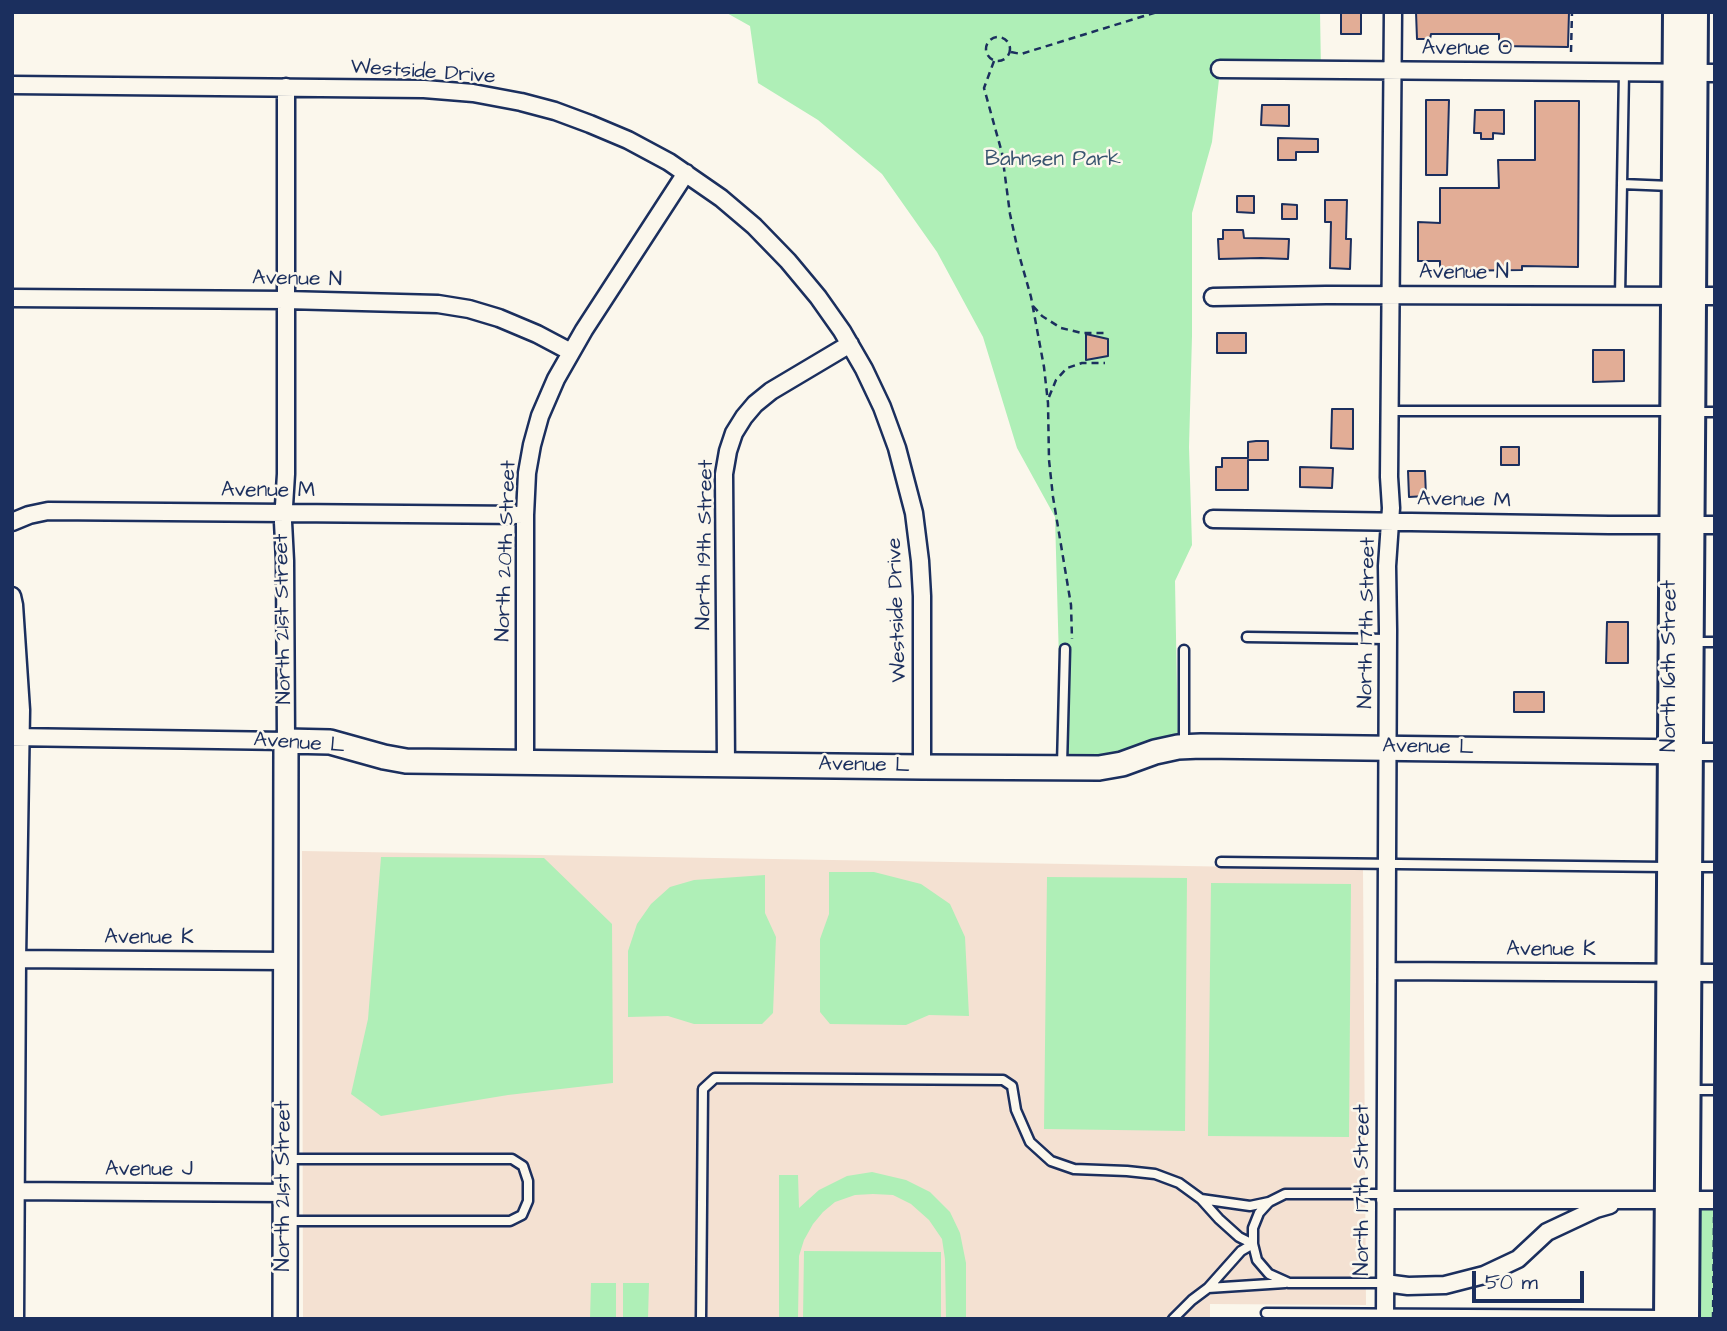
<!DOCTYPE html>
<html>
<head>
<meta charset="utf-8">
<style>
	body { margin:0 }
	#map { position:relative; width:1727px; height:1331px; overflow:hidden; background:#fbf7ec; font-family:"Architects Daughter",sans-serif }
	canvas { display:block }
	.frame { position:absolute; inset:0; border:14px solid #1b2f5e; pointer-events:none }
	.scale { position:absolute; left:1472px; top:1271px; width:112px; height:32px; box-sizing:border-box; border:4px solid #1b2f5e; border-top:0; padding-left:9px; font-size:21px; line-height:24px; white-space:nowrap; color:#1b2f5e; -webkit-text-stroke:5px #fbf7ec; paint-order:stroke }
</style>
</head>
<body>
<div id="map">
<canvas width="1727" height="1331"></canvas>
<div class="frame"></div>
<div class="scale">50 m</div>
</div>
<script>
const context = document.querySelector('canvas').getContext('2d');
context.lineJoin = 'round';
function paint(path, color) {
  context.fillStyle = color;
  context.fill(path, 'evenodd');
}
function shape(rows) {
  const path = new Path2D();
  for (const r of rows) {
    if (r.length === 3) {
      path.moveTo(r[0] + r[2], r[1]);
      path.arc(r[0], r[1], r[2], 0, 2 * Math.PI);
      continue;
    }
    path.moveTo(r[0], r[1]);
    for (let i = 2; i < r.length; i += 2) path.lineTo(r[i], r[i + 1]);
  }
  return path;
}
function strokePath(path, color, width, dash) {
  context.strokeStyle = color;
  context.lineWidth = width;
  context.lineCap = dash ? 'butt' : 'round';
  context.setLineDash(dash || []);
  context.stroke(path);
}
function write(font, color, halo, rows, align = 'center') {
  context.font = font + ' "Architects Daughter",sans-serif';
  context.lineWidth = 5;
  context.setLineDash([]);
  context.textBaseline = 'middle';
  context.strokeStyle = halo;
  context.fillStyle = color;
  for (const [text, x, y, turn = 0] of rows) {
    context.save();
    context.translate(x, y);
    context.rotate((+turn || 0) * Math.PI / 180);
    context.textAlign = isNaN(turn) ? turn : align;
    if (halo) context.strokeText(text, 0, 0);
    context.fillText(text, 0, 0);
    context.restore();
  }
}
const built = shape([
	[302,851,1363,869,1366,1305,1210,1304,1210,1319,303,1319]
]);
const green = shape([
	[725,12,1320,12,1321,70,1220,70,1212,142,1192,213,1192,336,1189,447,1192,545,1175,581,1178,747,1062,768,1055,517,1017,448,983,337,937,252,882,174,818,120,758,83,750,26],
	[381,857,544,858,612,924,613,1083,508,1095,381,1116,351,1094,368,1019],
	[829,872,874,872,921,884,950,904,965,937,969,1016,929,1015,906,1025,830,1024,820,1012,820,939,829,914],
	[765,875,765,913,776,937,773,1013,762,1024,694,1024,668,1016,628,1017,628,951,637,924,651,904,670,887,694,880],
	[1047,877,1187,878,1185,1131,1044,1129],
	[1211,883,1351,884,1349,1137,1208,1136],
	[872,1172,906,1180,930,1192,950,1212,960,1233,966,1263,966,1319,946,1319,945,1259,942,1239,929,1220,911,1204,893,1195,873,1194,855,1195,835,1202,823,1212,813,1224,804,1240,799,1256,798,1319,779,1319,779,1175,798,1175,799,1208,819,1190,847,1176],
	[1687,1200,1715,1200,1715,1319,1687,1319],
	[804,1251,941,1252,941,1319,803,1319],
	[591,1283,616,1283,616,1319,590,1319],
	[623,1283,649,1283,648,1319,623,1319]
]);
const building = shape([
	[1341,12,1361,12,1361,34,1341,34,1341,12],
	[1416,12,1569,12,1568,47,1499,46,1499,34,1431,34,1430,39,1417,39,1416,12],
	[1426,100,1449,100,1447,175,1426,175,1426,100],
	[1535,101,1579,101,1578,267,1522,266,1522,270,1440,271,1440,261,1418,261,1418,222,1440,223,1440,188,1499,188,1498,160,1535,160,1535,101],
	[1262,105,1289,105,1289,126,1261,125,1262,105],
	[1475,110,1504,110,1504,134,1493,133,1493,139,1481,139,1481,133,1474,133,1475,110],
	[1278,138,1318,139,1318,152,1296,152,1296,160,1278,160,1278,138],
	[1237,196,1254,196,1254,213,1237,212,1237,196],
	[1325,200,1347,200,1346,239,1351,239,1350,269,1330,268,1331,222,1325,222,1325,200],
	[1282,204,1297,205,1297,219,1282,219,1282,204],
	[1223,230,1243,230,1244,238,1289,239,1288,259,1261,258,1219,259,1218,239,1223,239,1223,230],
	[1217,333,1246,333,1246,353,1217,353,1217,333],
	[1086,334,1108,339,1108,356,1086,360,1086,334],
	[1593,350,1624,350,1624,381,1593,382,1593,350],
	[1332,409,1353,409,1353,449,1331,448,1332,409],
	[1256,441,1268,441,1268,460,1248,460,1248,490,1216,490,1216,467,1222,467,1222,458,1248,458,1248,442,1256,441],
	[1501,447,1519,447,1519,465,1501,465,1501,447],
	[1300,467,1333,468,1332,488,1300,487,1300,467],
	[1408,471,1425,471,1426,496,1409,497,1408,471],
	[1607,622,1628,622,1628,663,1606,663,1607,622],
	[1514,692,1544,692,1544,712,1514,712,1514,692]
]);
const path = shape([
	[998,49,12],
	[1011,52,1021,54,1157,12],
	[1571,52,1572,12],
	[994,61,984,88,1002,153,1010,214,1018,251,1031,297,1044,367,1048,403,1049,460,1053,497,1071,605,1072,639],
	[1033,306,1042,316,1061,328,1082,333,1105,333],
	[1049,397,1056,380,1067,368,1082,363,1105,363],
	[1713,1319,1714,1217]
]);
const lane = shape([
	[1622,184,1671,186],
	[1620,296,1624,72],
	[1390,411,1670,411],
	[1697,412,1715,412],
	[1247,637,1388,639],
	[1692,642,1715,642],
	[1184,744,1184,650],
	[1062,765,1065,649],
	[1221,862,1666,867],
	[1693,867,1715,867],
	[1689,1090,1715,1090],
	[286,1159,512,1159,523,1166,528,1181,528,1201,522,1215,510,1221,288,1221],
	[1253,1244,1241,1251,1208,1288,1285,1283],
	[1253,1244,1239,1237,1219,1219,1201,1199,1250,1206,1269,1202],
	[1385,1283,1289,1283,1269,1274,1257,1260,1253,1244,1253,1228,1259,1213,1269,1202,1285,1194,1385,1194],
	[1266,1313,1665,1315],
	[701,1319,703,1089,715,1078,1003,1080,1012,1086,1016,1110,1030,1142,1051,1161,1074,1169,1127,1171,1155,1174,1179,1183,1201,1199],
	[1173,1319,1192,1300,1208,1288]
]);
const street = shape([
	[1220,69,1715,73],
	[12,85,424,89,473,93,521,102,555,111,590,124,628,140,669,162,721,198,754,226,788,261,818,297,842,331,864,369,882,407,897,448,914,513,920,561,922,596,922,767],
	[1213,297,1326,295,1715,296],
	[12,298,286,300,438,304,469,309,499,318,537,334,571,352],
	[1213,519,1609,525,1715,525],
	[12,522,29,515,48,511,525,515],
	[12,596,14,605,21,710,17,959,15,1319],
	[12,737,286,741,285,561,283,522,286,474,286,87],
	[1690,752,1715,752],
	[525,763,525,515,527,473,532,445,540,416,556,379,584,330,686,173],
	[726,765,724,474,728,451,734,433,744,417,755,404,771,391,850,344],
	[12,959,285,961],
	[1387,971,1715,973],
	[12,1191,285,1193],
	[1385,1200,1715,1200],
	[1385,1283,1408,1286,1445,1285,1484,1275,1518,1259,1547,1232,1596,1209,1610,1205],
	[1385,1319,1388,630,1387,566,1391,508,1389,477,1393,12]
]);
const secondary = shape([
	[285,1319,286,741,330,742,384,757,406,761,922,767,1099,768,1122,764,1155,752,1178,747,1201,746,1690,752]
]);
const primary = shape([
	[1667,1319,1676,12],
	[1686,1319,1695,12]
]);
const streetNames = [
	["Avenue O",1467,50],
	["Westside Drive",423,73,4],
	["Avenue N",1464,274],
	["Avenue N",297,280,1],
	["Avenue M",268,492],
	["Avenue M",1464,501,1],
	["North 19th Street",706,545,-89],
	["North 20th Street",507,551,-88],
	["Westside Drive",898,610,-92],
	["North 21st Street",284,619,-91],
	["North 17th Street",1368,623,-89],
	["North 16th Street",1671,666,-90],
	["Avenue L",299,744,4],
	["Avenue L",1428,748,1],
	["Avenue L",864,766,1],
	["Avenue K",149,939],
	["Avenue K",1551,951],
	["Avenue J",149,1171],
	["North 21st Street",285,1186,-90],
	["North 17th Street",1364,1190,-90]
];
const parkNames = [
	["Bahnsen Park",1053,161]
];
paint(built, '#f4e1d2');
paint(green, '#afefb7');
paint(building, '#e2ad96');
strokePath(building, '#1b2f5e', 2);
strokePath(lane, '#1b2f5e', 13);
strokePath(street, '#1b2f5e', 21);
strokePath(secondary, '#1b2f5e', 28);
strokePath(primary, '#1b2f5e', 30);
strokePath(path, '#1b2f5e', 2.5, [7, 5]);
strokePath(lane, '#fbf7ec', 8);
strokePath(street, '#fbf7ec', 16);
strokePath(secondary, '#fbf7ec', 23);
strokePath(primary, '#fbf7ec', 24);
write('21px', '#1b2f5e', '#fbf7ec', streetNames);
write('21px', '#395570', '#fbf7ec', parkNames);
</script>
</body>
</html>
